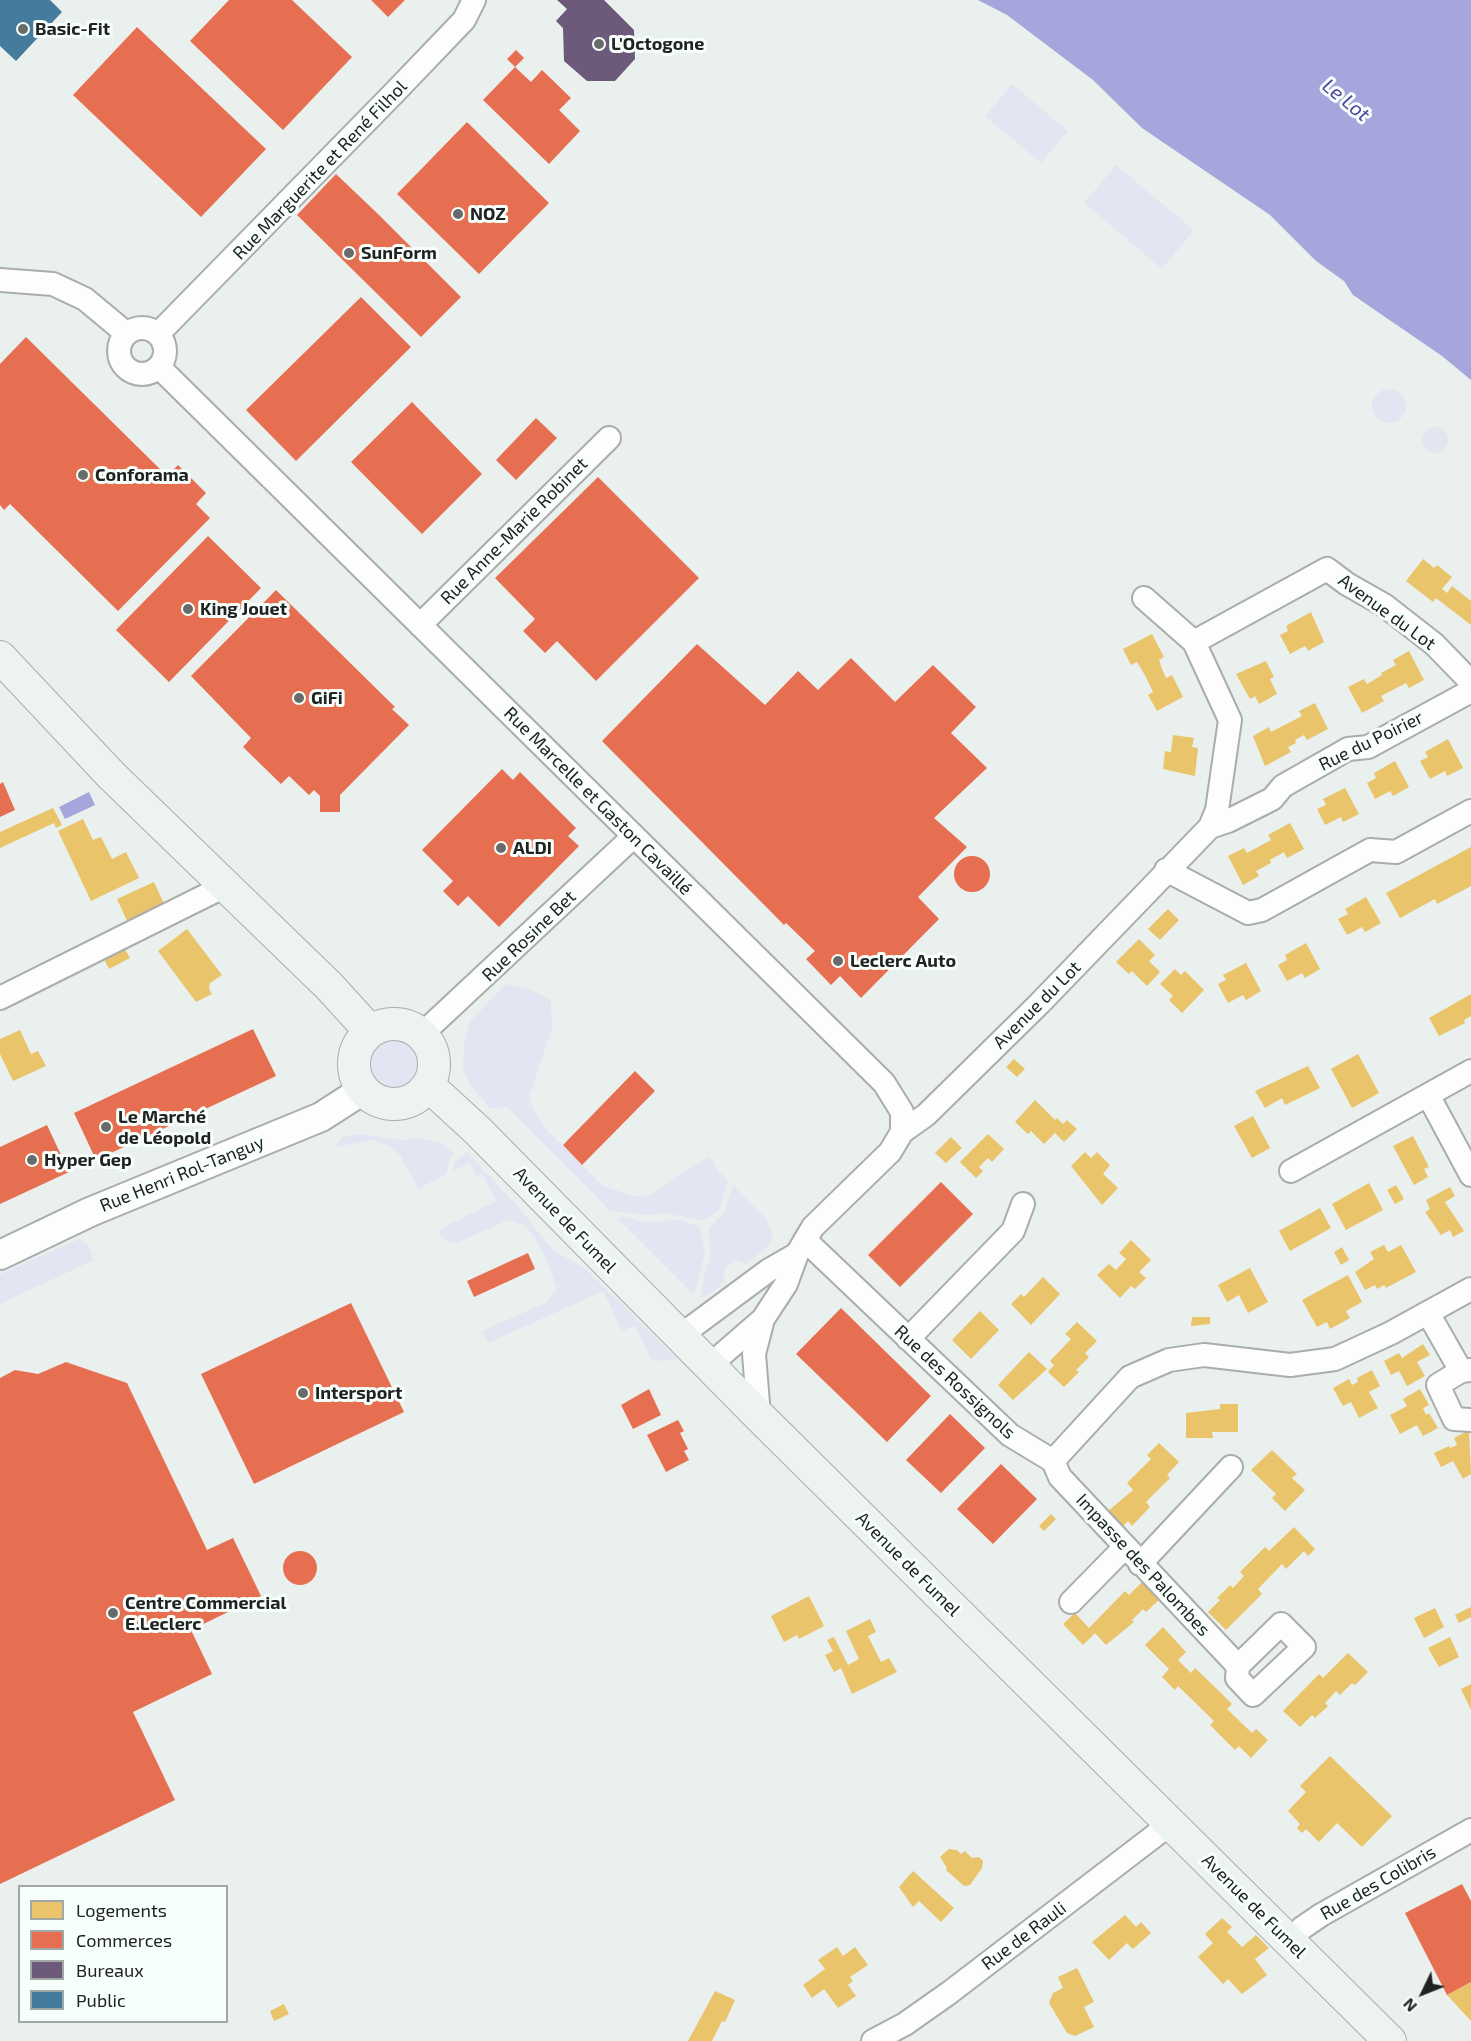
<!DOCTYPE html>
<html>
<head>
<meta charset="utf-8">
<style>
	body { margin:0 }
	#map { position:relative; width:1471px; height:2041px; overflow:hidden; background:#eaf0ed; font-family:"Exo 2",sans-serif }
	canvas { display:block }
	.legend { position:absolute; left:18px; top:1885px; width:210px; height:138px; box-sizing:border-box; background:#f7fffb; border:2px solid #a1a7a4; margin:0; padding:8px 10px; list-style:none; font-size:18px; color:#202322 }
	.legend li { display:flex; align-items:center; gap:12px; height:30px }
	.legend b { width:30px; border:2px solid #a1a7a4 }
	.north { position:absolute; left:1393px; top:1963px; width:60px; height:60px; -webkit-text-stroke:4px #f7fffb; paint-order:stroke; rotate:227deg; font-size:16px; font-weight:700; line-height:24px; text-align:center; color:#202322 }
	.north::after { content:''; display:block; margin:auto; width:21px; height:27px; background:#202322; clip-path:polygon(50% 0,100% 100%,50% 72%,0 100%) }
</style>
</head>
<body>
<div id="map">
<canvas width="1471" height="2041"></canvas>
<ul class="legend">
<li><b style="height:16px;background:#e9c46a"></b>Logements</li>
<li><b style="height:16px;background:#e76f51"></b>Commerces</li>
<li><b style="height:16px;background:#6d597a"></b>Bureaux</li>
<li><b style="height:16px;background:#457b9d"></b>Public</li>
</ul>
<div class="north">N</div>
</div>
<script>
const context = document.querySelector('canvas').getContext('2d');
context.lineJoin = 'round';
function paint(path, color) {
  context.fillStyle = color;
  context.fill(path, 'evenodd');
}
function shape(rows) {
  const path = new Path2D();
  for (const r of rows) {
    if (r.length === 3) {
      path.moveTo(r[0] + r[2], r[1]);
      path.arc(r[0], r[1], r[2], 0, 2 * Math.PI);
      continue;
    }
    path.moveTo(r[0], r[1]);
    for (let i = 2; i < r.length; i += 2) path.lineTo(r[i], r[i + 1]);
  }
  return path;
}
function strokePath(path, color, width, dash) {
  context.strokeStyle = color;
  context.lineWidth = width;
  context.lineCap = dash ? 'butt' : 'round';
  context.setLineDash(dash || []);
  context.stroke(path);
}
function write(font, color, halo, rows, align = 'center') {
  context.font = font + ' "Exo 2",sans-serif';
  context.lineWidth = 6;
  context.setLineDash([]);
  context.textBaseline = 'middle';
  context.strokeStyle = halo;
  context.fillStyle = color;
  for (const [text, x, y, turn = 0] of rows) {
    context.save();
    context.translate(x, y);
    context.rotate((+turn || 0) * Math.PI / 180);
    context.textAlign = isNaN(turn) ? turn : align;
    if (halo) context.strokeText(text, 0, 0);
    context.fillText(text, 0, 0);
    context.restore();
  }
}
const green = shape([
	[1012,84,1068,131,1041,163,985,116],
	[1116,165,1194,230,1162,269,1084,203],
	[1389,406,17],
	[1435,440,13],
	[505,984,531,990,551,1000,552,1028,529,1098,534,1111,546,1129,603,1186,635,1196,649,1195,708,1157,714,1161,716,1168,728,1181,719,1210,709,1218,698,1220,665,1213,648,1215,610,1211,507,1107,490,1108,471,1086,463,1068,464,1042,470,1022],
	[396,1065,28],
	[359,1134,402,1140,420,1138,441,1143,454,1154,449,1159,447,1174,418,1189,400,1155,389,1146,373,1140,336,1147,341,1138],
	[467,1152,521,1210,546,1242,559,1254,585,1268,678,1360,652,1361,635,1326,622,1331,603,1291,488,1343,482,1331,547,1302,557,1289,546,1258,535,1238,525,1226,508,1220,457,1243,448,1242,442,1237,438,1230,496,1201,482,1174,476,1176,470,1163,453,1171,454,1162],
	[733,1185,766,1218,772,1234,771,1243,747,1264,735,1260,725,1268,724,1282,711,1294,702,1297,703,1280,711,1255,708,1229,724,1213],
	[626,1217,643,1222,680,1220,700,1227,705,1253,694,1295,617,1218],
	[79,1239,89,1246,94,1260,0,1304,0,1274]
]);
const water = shape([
	[978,0,1471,0,1471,380,1442,356,1353,295,1344,281,1316,261,1270,215,1142,128,1093,80,1007,15],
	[89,792,95,805,65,819,59,807]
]);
const homes = shape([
	[1423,559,1434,568,1437,565,1452,577,1442,589,1447,593,1452,586,1471,601,1471,625,1436,598,1433,602,1406,581],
	[1311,612,1324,642,1308,651,1305,646,1290,654,1280,635,1288,631,1286,626],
	[1152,634,1164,657,1159,660,1162,669,1166,678,1172,675,1183,697,1157,711,1148,695,1153,692,1146,677,1137,662,1131,665,1123,649],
	[1409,651,1424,680,1409,688,1406,683,1381,696,1384,701,1362,713,1348,687,1364,679,1367,684,1382,675,1381,673,1396,665,1393,660],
	[1266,661,1274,677,1270,679,1277,694,1259,704,1255,696,1250,699,1236,674],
	[1315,703,1328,729,1307,740,1304,735,1295,740,1296,743,1288,747,1291,752,1265,766,1253,736,1269,727,1271,732,1302,716,1299,711],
	[1173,735,1194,738,1192,747,1198,748,1195,776,1163,769,1165,751,1171,752],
	[1448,739,1463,768,1447,776,1445,771,1430,779,1420,761,1428,757,1425,752],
	[1395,761,1409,787,1393,796,1390,791,1375,799,1367,783,1376,778,1374,773],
	[1345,788,1359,814,1343,822,1341,817,1325,825,1317,809,1326,805,1323,799],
	[53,808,62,825,56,828,54,823,0,848,0,832],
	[83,819,93,840,101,837,112,859,126,852,139,878,91,901,58,831],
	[1290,823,1304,849,1287,858,1284,852,1270,860,1271,863,1256,871,1259,876,1243,885,1228,856,1244,848,1247,853,1271,840,1268,835],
	[1471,847,1471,886,1437,904,1435,899,1400,918,1386,893],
	[154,882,166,908,129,925,117,899],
	[1366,897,1381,923,1365,932,1362,927,1347,935,1338,919,1348,914,1345,909],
	[1168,909,1179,920,1160,940,1148,929],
	[187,929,222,975,210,983,209,989,212,994,196,1002,158,951],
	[1139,939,1155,955,1149,961,1160,972,1147,986,1132,971,1129,974,1116,962],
	[1306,943,1320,969,1305,978,1302,973,1287,981,1278,965,1287,960,1285,955],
	[124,948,130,958,109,969,104,959],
	[1246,963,1261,991,1246,1000,1243,995,1228,1003,1218,984,1226,980,1223,975],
	[1175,969,1181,975,1185,971,1204,990,1182,1013,1169,1000,1173,996,1160,984],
	[1471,994,1471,1016,1464,1020,1465,1023,1439,1036,1429,1018],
	[20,1030,31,1054,38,1051,46,1066,13,1081,0,1054,0,1039],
	[1358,1054,1379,1093,1352,1108,1331,1069],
	[1014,1059,1025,1069,1017,1077,1006,1067],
	[1308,1066,1320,1088,1285,1105,1282,1098,1265,1108,1255,1091],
	[1035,1100,1055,1120,1057,1118,1063,1124,1067,1120,1077,1129,1064,1142,1055,1133,1044,1144,1031,1131,1028,1134,1015,1122],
	[1253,1116,1270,1148,1252,1158,1234,1126],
	[988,1134,1004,1149,992,1162,988,1158,979,1167,983,1171,976,1178,960,1162],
	[1413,1136,1429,1167,1424,1169,1428,1177,1414,1185,1393,1146],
	[951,1137,962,1148,946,1163,935,1153],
	[1085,1152,1091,1158,1097,1152,1110,1165,1103,1174,1118,1188,1102,1205,1071,1166],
	[1369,1183,1383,1210,1346,1230,1332,1204],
	[1396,1185,1404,1199,1395,1204,1387,1190],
	[1450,1187,1455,1196,1445,1202,1464,1231,1453,1237,1450,1230,1441,1235,1425,1212,1430,1209,1426,1200],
	[1320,1208,1331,1228,1290,1251,1279,1231],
	[1131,1240,1151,1260,1139,1272,1146,1278,1135,1289,1131,1286,1120,1298,1097,1275,1109,1264,1116,1270,1126,1259,1119,1253],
	[1384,1245,1388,1252,1401,1245,1416,1272,1386,1288,1384,1285,1377,1289,1375,1285,1365,1290,1355,1272,1374,1259,1370,1252],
	[1342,1247,1349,1260,1341,1265,1334,1252],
	[1250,1268,1268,1302,1248,1313,1239,1295,1227,1302,1218,1285],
	[1348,1275,1362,1302,1346,1311,1350,1318,1330,1329,1327,1322,1317,1327,1302,1300],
	[1043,1277,1060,1294,1031,1325,1011,1304,1021,1294,1024,1297],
	[980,1311,999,1330,971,1359,952,1340],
	[1192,1317,1210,1317,1210,1324,1191,1326],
	[1077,1322,1097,1341,1085,1353,1089,1357,1076,1370,1079,1372,1064,1387,1048,1372,1054,1365,1050,1361,1071,1339,1065,1334],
	[1423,1344,1430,1355,1417,1362,1425,1376,1407,1386,1399,1371,1391,1375,1384,1361,1399,1353,1402,1358],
	[1029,1352,1047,1369,1013,1400,998,1385],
	[1372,1370,1380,1386,1369,1392,1378,1408,1359,1418,1351,1402,1343,1406,1333,1388,1349,1379,1352,1385,1358,1382,1357,1378],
	[1420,1389,1429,1405,1423,1408,1426,1415,1429,1413,1438,1428,1423,1436,1417,1425,1400,1434,1390,1415,1407,1406,1403,1399],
	[1220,1404,1238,1404,1238,1432,1212,1432,1213,1438,1186,1438,1186,1413,1220,1409],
	[1469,1430,1471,1474,1463,1479,1453,1461,1441,1467,1434,1453,1449,1446,1450,1448,1457,1445,1454,1438],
	[1159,1443,1179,1462,1167,1475,1170,1478,1146,1502,1150,1507,1132,1526,1128,1521,1122,1527,1107,1512,1133,1490,1127,1483,1151,1459,1147,1455],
	[1272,1450,1297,1474,1292,1478,1305,1490,1285,1511,1272,1498,1276,1494,1251,1470],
	[1051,1514,1056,1519,1044,1531,1039,1526],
	[1294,1527,1315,1549,1308,1556,1304,1551,1286,1569,1282,1564,1258,1589,1262,1594,1226,1630,1208,1612,1220,1600,1217,1598,1230,1585,1233,1588,1244,1576,1240,1572,1265,1547,1269,1551],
	[1142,1582,1159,1600,1146,1612,1143,1609,1132,1620,1134,1622,1106,1645,1095,1633,1083,1645,1063,1624,1075,1613,1089,1628,1125,1591,1129,1595],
	[809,1596,824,1626,799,1639,797,1635,784,1642,771,1616],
	[1471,1607,1471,1617,1459,1623,1455,1615],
	[1435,1608,1444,1627,1424,1638,1414,1618],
	[870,1619,876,1632,868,1636,881,1662,889,1658,897,1672,852,1694,841,1668,834,1672,825,1655,833,1651,827,1640,834,1637,848,1665,859,1659,846,1631],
	[1163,1627,1186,1652,1178,1660,1191,1673,1195,1668,1220,1692,1232,1704,1227,1709,1252,1733,1256,1729,1268,1740,1251,1758,1239,1746,1235,1750,1210,1725,1214,1721,1178,1686,1175,1690,1162,1677,1169,1669,1145,1645],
	[1450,1637,1459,1657,1439,1667,1428,1648],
	[1348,1653,1368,1672,1355,1685,1352,1683,1340,1695,1336,1691,1325,1703,1328,1706,1315,1718,1312,1715,1300,1727,1283,1711,1319,1674,1323,1678],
	[1471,1684,1471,1710,1461,1689],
	[1330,1756,1392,1816,1362,1847,1337,1823,1319,1842,1306,1829,1302,1833,1297,1828,1300,1824,1288,1811,1306,1792,1300,1786],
	[949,1849,957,1850,961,1854,965,1851,972,1858,979,1857,983,1861,982,1868,970,1885,964,1886,946,1870,947,1868,940,1857],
	[913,1871,954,1908,941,1922,919,1901,913,1907,899,1887],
	[1125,1915,1136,1927,1141,1922,1151,1933,1133,1949,1127,1943,1109,1960,1092,1942],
	[1222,1918,1232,1927,1227,1932,1242,1947,1256,1935,1269,1948,1255,1959,1267,1975,1242,1994,1228,1979,1223,1984,1198,1957,1213,1943,1205,1934],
	[837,1947,843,1956,855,1947,868,1965,850,1977,853,1981,848,1985,856,1996,838,2008,824,1989,812,1998,803,1985,825,1969,818,1960],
	[1077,1968,1094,2002,1084,2007,1094,2027,1075,2036,1067,2033,1049,2003,1053,1993,1063,1988,1058,1977],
	[1471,1982,1471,2021,1447,1995],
	[715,1991,735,2000,725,2022,722,2021,712,2041,688,2041],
	[284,2004,289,2014,274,2021,270,2011]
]);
const shops = shape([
	[229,0,292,0,352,57,283,130,190,41],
	[371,0,405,0,388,17],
	[137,27,266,149,201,217,73,95],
	[516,50,524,58,515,67,507,59],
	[515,67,531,82,542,70,571,98,559,110,580,131,549,164,483,100],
	[467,122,549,203,479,274,397,194],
	[336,174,379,215,355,240,379,215,461,297,421,337,297,215],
	[361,297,411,347,296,461,246,410],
	[26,337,167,476,178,465,206,493,196,504,210,518,118,611,10,504,4,510,0,505,0,364],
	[412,402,482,474,422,534,351,462],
	[536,418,557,438,516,480,496,460],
	[598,477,699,578,596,681,557,641,545,653,523,631,535,619,495,578],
	[208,536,261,588,169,682,116,630],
	[276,590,395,707,392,709,409,725,340,795,340,812,320,812,320,796,314,790,309,795,289,776,281,784,243,747,251,738,191,676],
	[697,644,765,705,798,671,818,690,851,658,895,702,933,665,976,707,951,733,987,768,934,818,967,847,918,897,939,919,861,998,840,976,831,985,806,959,815,951,786,923,784,925,602,741],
	[502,769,513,780,520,772,576,828,568,836,579,846,499,927,468,896,458,906,443,891,453,881,422,850],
	[3,782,15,810,0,817,0,784],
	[972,874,18],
	[253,1029,276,1076,96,1160,74,1113],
	[635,1071,655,1091,582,1165,563,1145],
	[47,1125,69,1172,0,1204,0,1147],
	[941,1182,973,1214,900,1287,868,1255],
	[528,1253,535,1269,474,1297,467,1281],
	[351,1303,404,1412,254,1484,201,1374],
	[841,1308,931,1396,887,1442,796,1354],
	[66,1362,127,1383,207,1550,233,1538,261,1596,191,1630,212,1674,133,1712,175,1800,0,1884,0,1378,15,1370,38,1374],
	[649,1389,661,1415,633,1429,621,1405],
	[950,1414,985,1448,941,1493,906,1460],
	[678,1420,684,1431,680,1433,688,1449,684,1451,689,1460,666,1472,647,1435],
	[1001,1464,1037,1499,993,1544,957,1509],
	[300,1568,17],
	[1462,1884,1471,1901,1471,1982,1447,1995,1405,1913]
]);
const offices = shape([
	[557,0,604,0,634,30,635,59,615,81,587,81,564,61,563,28,556,21,567,9]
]);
const public = shape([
	[0,0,50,0,62,12,16,61,0,46]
]);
const minor = shape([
	[0,280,53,284,85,299,127,334],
	[142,351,23],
	[158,334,394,93,464,20,474,0],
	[159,367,884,1083,902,1112,902,1132,890,1152,813,1227,797,1254],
	[420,625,609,438],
	[1194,642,1327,569,1347,584,1384,605,1434,644,1471,682],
	[1210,827,1228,821,1272,799,1283,786,1348,749,1368,747,1471,691],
	[1166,870,1248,913,1262,910,1370,850,1396,852,1471,811],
	[0,998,225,886],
	[422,1034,634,836],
	[1428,1095,1471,1175],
	[902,1132,926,1115,1039,1004,1210,827,1217,810,1230,720,1194,642,1144,598],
	[1291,1171,1471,1071],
	[805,1240,1010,1435,1053,1461,1130,1377,1169,1360,1204,1355,1290,1365,1335,1359,1391,1333,1471,1289],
	[1428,1313,1461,1371],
	[680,1336,769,1270,797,1254,786,1284,763,1319,710,1365],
	[908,1339,1013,1231,1023,1204],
	[1471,1370,1461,1371,1438,1385,1454,1419,1471,1420],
	[759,1416,754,1354,763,1319],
	[1053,1461,1060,1477,1238,1666,1281,1624,1304,1647,1253,1695,1237,1678,1238,1666],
	[1140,1564,1231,1467],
	[1071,1602,1124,1548],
	[1289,1941,1302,1928,1321,1915,1471,1830],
	[873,2041,905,2024,949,1993,1170,1824]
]);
const tertiary = shape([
	[0,1255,90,1212,321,1117,363,1090]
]);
const secondary = shape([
	[0,657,111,775,329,986,370,1031],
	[394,1064,40],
	[429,1086,478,1131,759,1416,1390,2041]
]);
const markers = [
	[23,29,6,"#676b69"],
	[599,44,6,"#676b69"],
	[458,214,6,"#676b69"],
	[349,253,6,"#676b69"],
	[83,475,6,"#676b69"],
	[188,609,6,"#676b69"],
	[299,698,6,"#676b69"],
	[501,848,6,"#676b69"],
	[838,961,6,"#676b69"],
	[106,1127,6,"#676b69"],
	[32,1160,6,"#676b69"],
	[303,1393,6,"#676b69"],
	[113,1613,6,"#676b69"]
];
const poiNames = [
	["Basic-Fit",35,29],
	["L'Octogone",611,44],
	["NOZ",470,214],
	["SunForm",361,253],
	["Conforama",95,475],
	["King Jouet",200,609],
	["GiFi",311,698],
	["ALDI",513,848],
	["Leclerc Auto",850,961],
	["Le Marché",118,1117],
	["de Léopold",118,1138],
	["Hyper Gep",44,1160],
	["Intersport",315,1393],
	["Centre Commercial",125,1603],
	["E.Leclerc",125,1624]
];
const streetNames = [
	["Rue Marguerite et René Filhol",320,170,-46],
	["Rue Anne-Marie Robinet",514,531,-45],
	["Avenue du Lot",1387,612,36],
	["Rue du Poirier",1371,741,-26],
	["Rue Marcelle et Gaston Cavaillé",598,801,45],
	["Rue Rosine Bet",529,936,-44],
	["Avenue du Lot",1037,1005,-45],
	["Rue Henri Rol-Tanguy",182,1174,-22],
	["Avenue de Fumel",565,1220,46],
	["Rue des Rossignols",955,1382,43],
	["Avenue de Fumel",908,1564,45],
	["Impasse des Palombes",1143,1565,47],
	["Rue des Colibris",1378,1883,-30],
	["Avenue de Fumel",1254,1906,45],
	["Rue de Rauli",1024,1936,-37]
];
const waterNames = [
	["Le Lot",1346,100,39]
];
paint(green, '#e3e6f2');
paint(water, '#a7a6dc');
paint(homes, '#e9c46a');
paint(shops, '#e76f51');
paint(offices, '#6d597a');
paint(public, '#457b9d');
strokePath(minor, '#a9adab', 26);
strokePath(tertiary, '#a9adab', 32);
strokePath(secondary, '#a9adab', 34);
strokePath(minor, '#fcfdfc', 22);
strokePath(tertiary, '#fcfdfc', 28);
strokePath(secondary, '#ecf3f0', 32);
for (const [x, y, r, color] of markers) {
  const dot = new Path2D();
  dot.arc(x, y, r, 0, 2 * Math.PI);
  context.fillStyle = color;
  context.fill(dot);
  strokePath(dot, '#f7fffb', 2);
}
write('bold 18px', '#202322', '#f7fffb', poiNames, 'left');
write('18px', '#202322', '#f7fffb', streetNames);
write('italic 20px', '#5144a2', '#f7fffb', waterNames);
</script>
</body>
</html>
